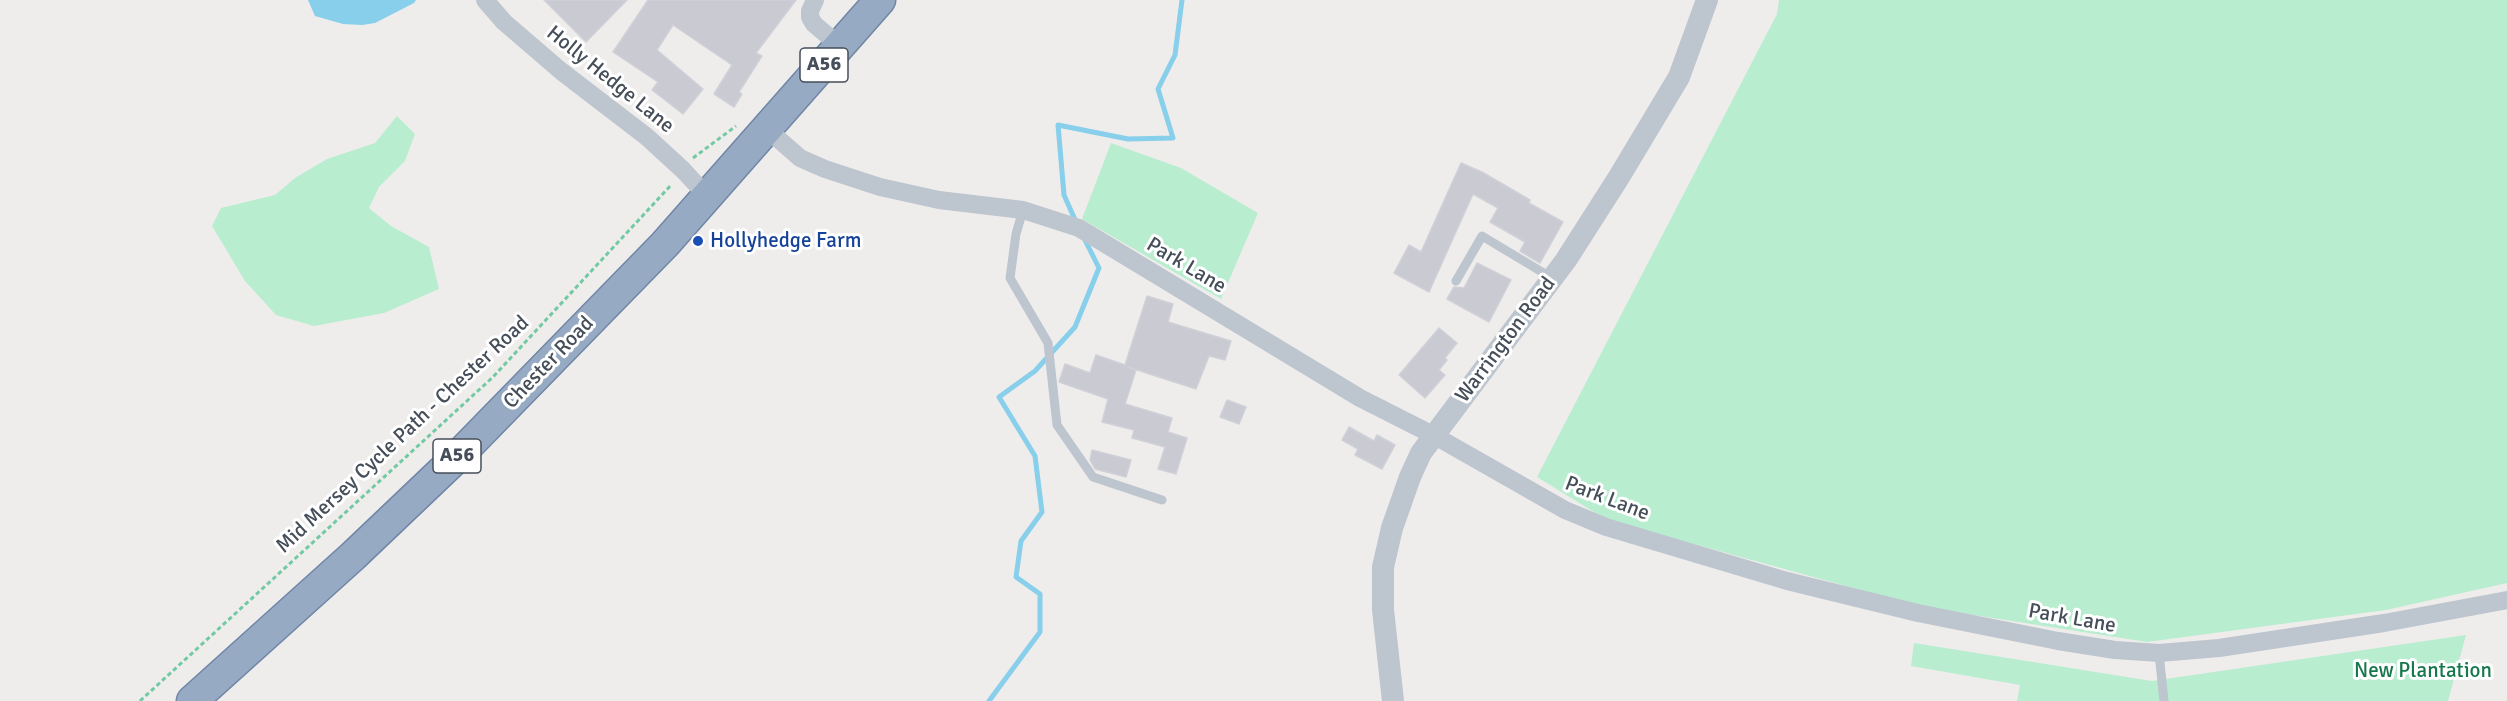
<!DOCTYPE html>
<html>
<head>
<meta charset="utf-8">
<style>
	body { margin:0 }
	canvas { display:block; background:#efecec }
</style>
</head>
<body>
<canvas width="2507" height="701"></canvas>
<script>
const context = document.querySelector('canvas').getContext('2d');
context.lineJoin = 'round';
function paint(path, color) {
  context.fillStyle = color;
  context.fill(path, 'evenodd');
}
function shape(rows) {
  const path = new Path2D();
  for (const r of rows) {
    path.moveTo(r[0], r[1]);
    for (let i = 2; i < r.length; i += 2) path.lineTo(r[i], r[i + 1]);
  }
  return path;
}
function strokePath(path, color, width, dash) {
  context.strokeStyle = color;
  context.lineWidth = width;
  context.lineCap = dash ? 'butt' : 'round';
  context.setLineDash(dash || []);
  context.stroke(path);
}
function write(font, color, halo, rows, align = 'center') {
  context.font = font + ' Signika,sans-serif';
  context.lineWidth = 6;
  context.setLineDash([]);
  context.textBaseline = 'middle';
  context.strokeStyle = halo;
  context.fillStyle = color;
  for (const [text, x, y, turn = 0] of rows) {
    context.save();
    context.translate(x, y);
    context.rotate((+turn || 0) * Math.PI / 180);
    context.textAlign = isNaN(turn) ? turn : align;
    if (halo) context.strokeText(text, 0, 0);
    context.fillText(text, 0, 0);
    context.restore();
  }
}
const green = shape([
	[1779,0,2507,0,2507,583,2386,610,2147,642,1922,607,1607,520,1537,477,1777,14],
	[397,116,415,134,405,161,379,187,369,208,391,226,429,247,439,289,384,313,314,326,276,315,245,281,212,226,221,208,275,195,295,178,327,159,375,143],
	[1111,143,1181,168,1258,213,1221,299,1082,219],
	[2466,635,2448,701,2017,701,2020,685,1911,666,1914,643,2152,681]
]);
const water = shape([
	[308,0,416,0,414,3,375,23,362,25,343,24,315,16]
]);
const stream = shape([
	[1076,222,1064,195,1058,125,1128,139,1173,138,1158,89,1175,55,1182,0],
	[989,701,1040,632,1040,594,1016,577,1021,541,1042,512,1035,456,999,397,1035,371,1075,327,1099,268,1084,238]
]);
const building = shape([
	[544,0,627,0,586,42,544,0],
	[648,0,796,0,756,53,762,56,739,92,742,94,734,107,714,94,732,65,673,25,657,50,703,89,683,114,652,90,658,82,613,52,648,0],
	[1461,163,1482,172,1530,200,1529,203,1563,222,1540,263,1520,251,1525,242,1490,222,1498,208,1473,194,1429,292,1394,273,1409,245,1421,252,1461,163],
	[1477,263,1511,280,1489,322,1447,299,1454,287,1464,288,1477,263],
	[1147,296,1173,304,1168,322,1231,341,1225,360,1209,356,1196,389,1128,367,1136,370,1125,404,1172,418,1168,432,1187,438,1176,474,1158,469,1165,447,1132,438,1134,430,1102,422,1108,399,1059,382,1065,364,1090,373,1096,355,1125,365,1147,296],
	[1439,328,1457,343,1445,358,1447,360,1439,370,1445,375,1425,398,1399,375,1439,328],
	[1227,400,1246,407,1239,424,1220,417,1227,400],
	[1349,427,1374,441,1377,435,1395,445,1382,469,1355,455,1358,449,1342,440,1349,427],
	[1092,450,1131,460,1126,477,1095,469,1090,460,1092,450]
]);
const path = shape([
	[693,158,736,126],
	[140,701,493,377,672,184]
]);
const service = shape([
	[1023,210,1016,234,1010,278,1048,343,1057,425,1093,477,1162,500],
	[1456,281,1482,236,1552,278],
	[2159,653,2164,701]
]);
const minor = shape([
	[485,0,504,22,561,71,647,137,683,170,707,196],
	[815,0,810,11,810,17,814,24,840,46],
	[767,129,800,158,825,169,880,187,939,200,1023,210,1079,228,1360,398,1435,436,1565,510,1606,527,1787,581,1918,613,2058,641,2115,650,2159,653,2219,648,2384,623,2507,600]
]);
const tertiary = shape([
	[1393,701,1383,610,1383,567,1392,528,1410,477,1421,453,1566,260,1619,177,1679,77,1707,0]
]);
const trunk = shape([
	[192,701,353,556,456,458,665,244,880,0]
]);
const markers = [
	[698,241,6,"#1a4fb4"]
];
const shields = [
	[824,65,48],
	[457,456,48]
];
const shieldNames = [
	["A56",824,65],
	["A56",457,456]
];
const streetNames = [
	["Holly Hedge Lane",610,80,39],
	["Park Lane",1186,266,31],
	["Warrington Road",1506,340,-53],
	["Chester Road",549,363,-46],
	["Mid Mersey Cycle Path - Chester Road",403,435,-43],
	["Park Lane",1607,499,21],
	["Park Lane",2072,619,10]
];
const transitNames = [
	["Hollyhedge Farm",710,241]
];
const parkNames = [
	["New Plantation",2423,671]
];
paint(green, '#b9edd0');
paint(water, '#87cfea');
strokePath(stream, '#87cfea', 5);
paint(building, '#c9cad2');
strokePath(building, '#d0d1d8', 1.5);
strokePath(trunk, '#6f86a6', 33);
strokePath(path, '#72caa4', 3, [4.5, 3]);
strokePath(service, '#bdc5ce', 9);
strokePath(minor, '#bdc5ce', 18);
strokePath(tertiary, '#bdc5ce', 22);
strokePath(trunk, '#97aac3', 30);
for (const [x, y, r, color] of markers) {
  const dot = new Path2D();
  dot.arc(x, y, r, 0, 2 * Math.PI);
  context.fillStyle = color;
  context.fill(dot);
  strokePath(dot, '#fff', 2);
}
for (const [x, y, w] of shields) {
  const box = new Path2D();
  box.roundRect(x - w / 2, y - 17, w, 34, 4.5);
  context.fillStyle = '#fff';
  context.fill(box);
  strokePath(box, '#454e59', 1.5);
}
write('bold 20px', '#454e59', null, shieldNames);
write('21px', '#454e59', '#fff', streetNames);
write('21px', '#164399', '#fff', transitNames, 'left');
write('21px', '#18784d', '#fff', parkNames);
</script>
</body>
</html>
